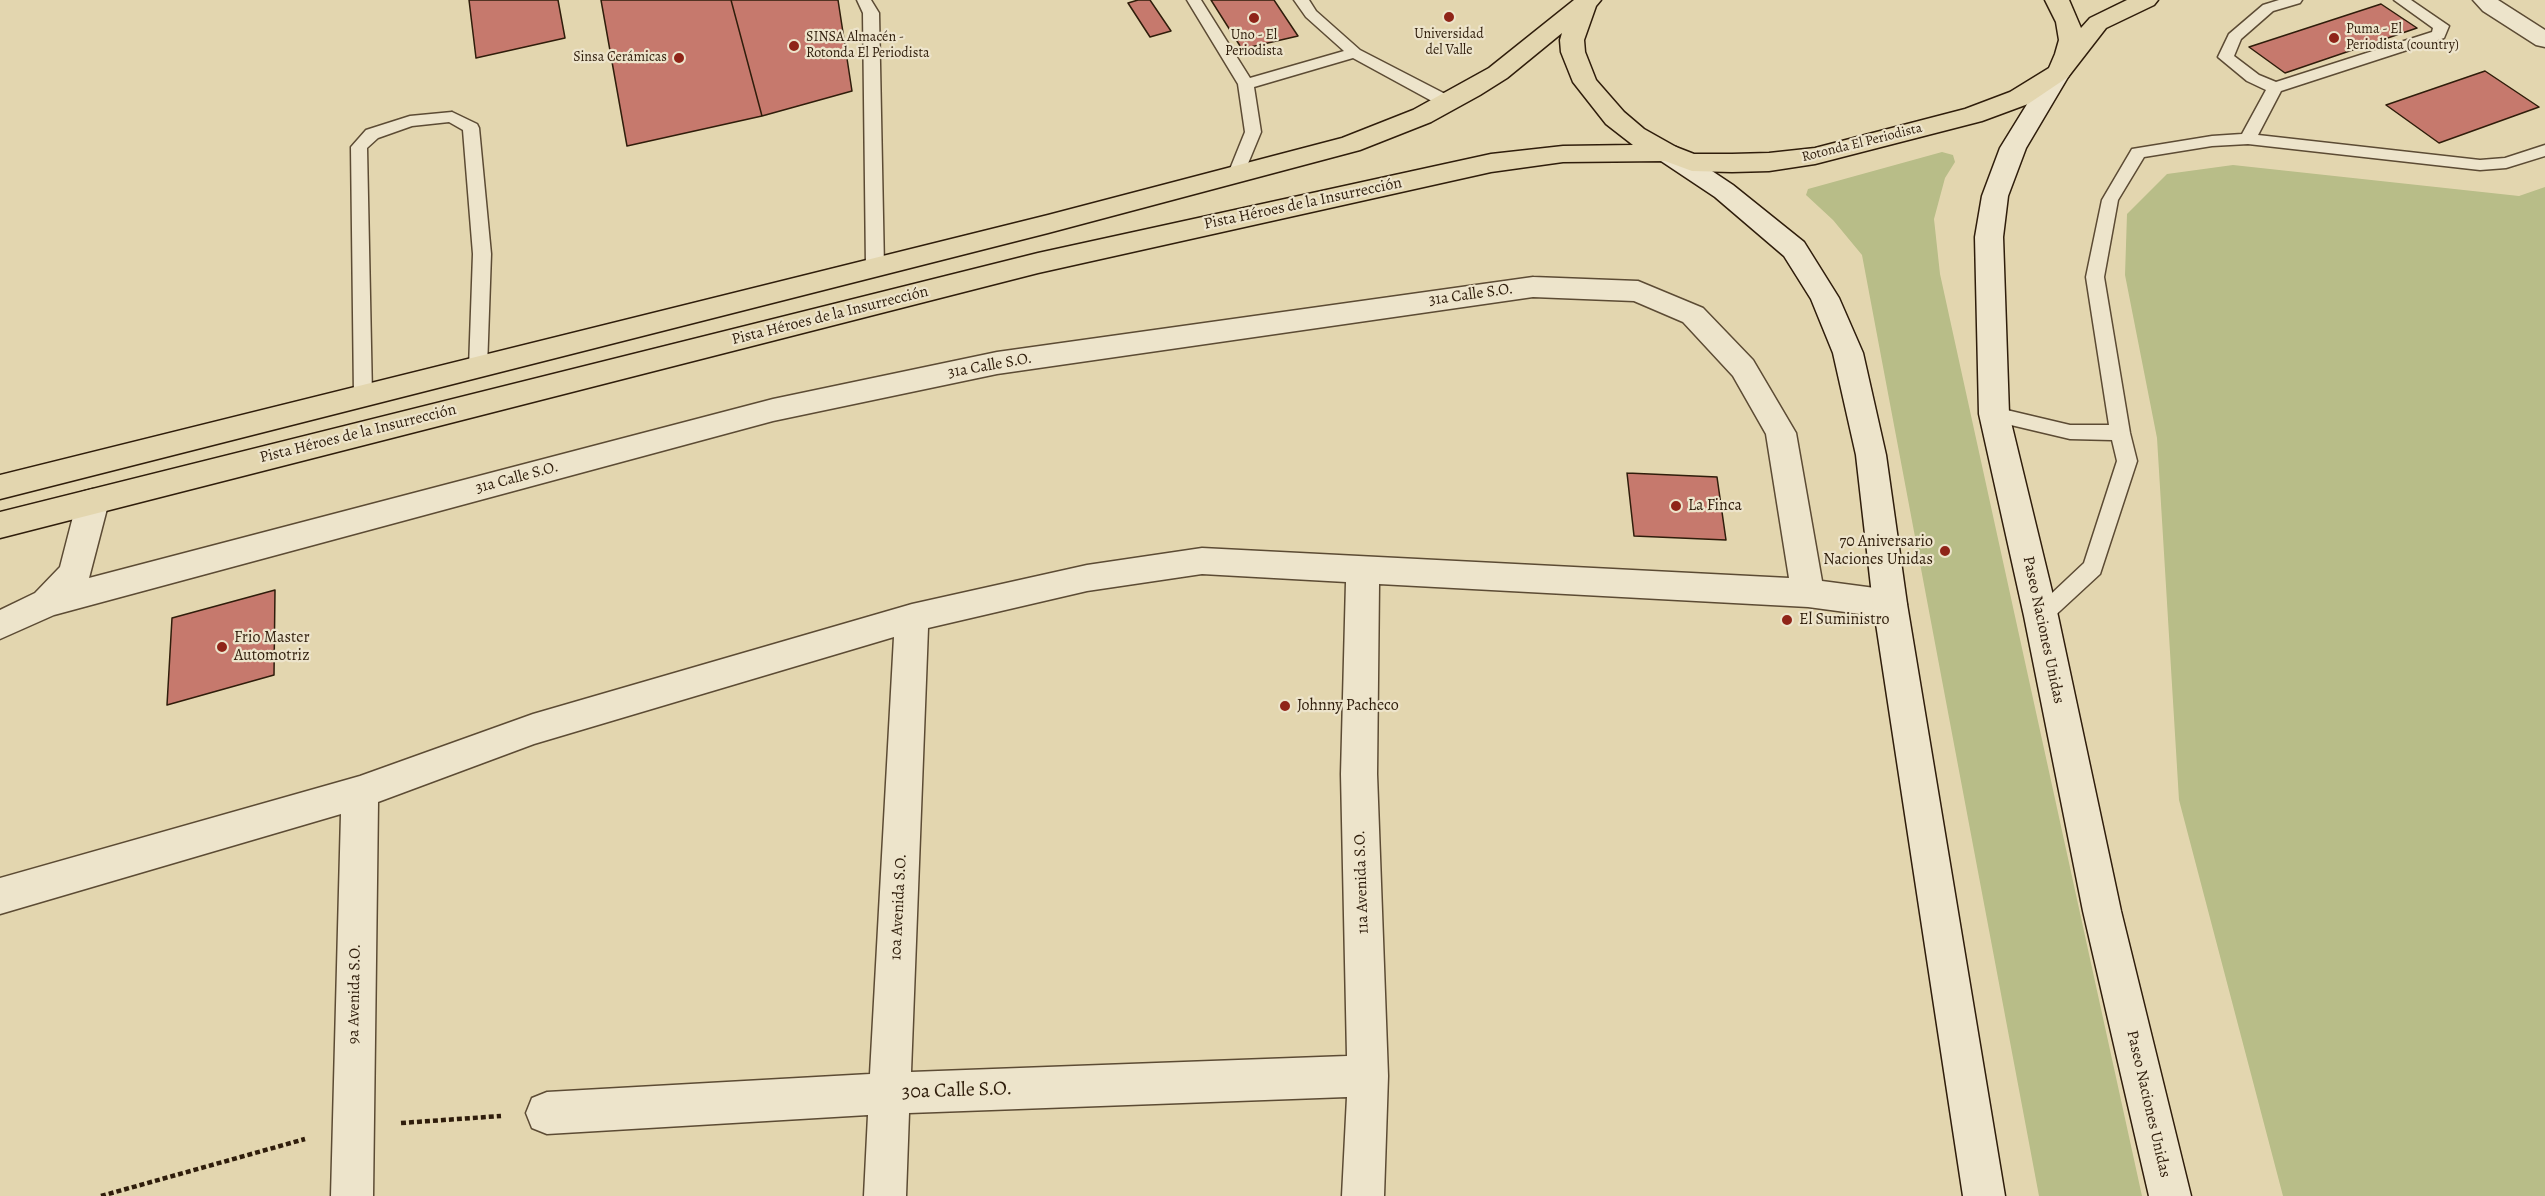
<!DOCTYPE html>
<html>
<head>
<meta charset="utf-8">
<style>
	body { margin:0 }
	canvas { display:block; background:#e3d6af }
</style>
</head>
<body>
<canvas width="2545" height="1196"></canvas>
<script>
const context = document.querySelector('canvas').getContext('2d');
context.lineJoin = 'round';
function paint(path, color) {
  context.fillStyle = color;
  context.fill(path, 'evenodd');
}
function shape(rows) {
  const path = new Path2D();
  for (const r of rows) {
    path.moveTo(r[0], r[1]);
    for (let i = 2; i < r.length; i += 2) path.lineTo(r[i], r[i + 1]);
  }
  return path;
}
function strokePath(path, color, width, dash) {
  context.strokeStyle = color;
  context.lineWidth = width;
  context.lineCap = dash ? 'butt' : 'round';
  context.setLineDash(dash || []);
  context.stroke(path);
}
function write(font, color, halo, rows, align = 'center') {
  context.font = font + ' Alegreya,serif';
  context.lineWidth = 4.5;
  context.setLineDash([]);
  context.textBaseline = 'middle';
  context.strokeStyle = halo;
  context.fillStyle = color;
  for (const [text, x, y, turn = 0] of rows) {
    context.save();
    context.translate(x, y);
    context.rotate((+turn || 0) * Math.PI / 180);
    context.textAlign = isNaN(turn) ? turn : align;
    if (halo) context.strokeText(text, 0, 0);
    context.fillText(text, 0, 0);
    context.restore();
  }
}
const green = shape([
	[1942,152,1953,155,1955,162,1945,178,1934,219,1940,274,2142,1196,2039,1196,1862,255,1833,220,1806,195,1808,189],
	[2233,165,2519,196,2545,187,2545,1196,2283,1196,2179,800,2157,438,2125,275,2127,214,2167,174]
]);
const building = shape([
	[469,0,558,0,565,38,476,58,469,0],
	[601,0,731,0,762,116,627,146,601,0],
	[731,0,838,0,852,91,762,116,731,0],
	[1138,0,1150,0,1171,31,1150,37,1128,3,1138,0],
	[1211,0,1274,0,1298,36,1242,49,1211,0],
	[2381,4,2417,28,2285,73,2249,47,2381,4],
	[2485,71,2539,107,2439,143,2386,105,2485,71],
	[1627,473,1717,477,1726,540,1634,536,1627,473],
	[275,590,274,675,167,705,172,618,275,590]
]);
const path = shape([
	[401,1123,501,1116],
	[101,1196,305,1139]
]);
const lane = shape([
	[857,0,871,0,879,13,884,268,881,272,875,274,869,272,866,268,863,13,857,0],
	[1187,0,1201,0,1250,78,1344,51,1306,17,1294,0,1309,0,1316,11,1360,50,1453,98,1455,102,1447,107,1441,106,1353,58,1254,87,1261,132,1242,178,1230,178,1228,174,1245,132,1238,84,1187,0],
	[2279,0,2302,0,2300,3,2273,11,2241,39,2234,56,2259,75,2276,82,2432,32,2433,28,2394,0,2411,0,2449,26,2444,38,2281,91,2258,135,2480,160,2505,158,2545,145,2545,156,2506,168,2480,170,2248,144,2212,146,2144,157,2118,200,2104,277,2130,433,2137,461,2100,574,2048,622,2041,625,2034,622,2030,616,2034,610,2084,563,2117,461,2112,440,2070,439,1994,421,1987,419,1984,414,1987,409,1994,407,2070,425,2109,425,2086,277,2102,200,2132,149,2212,136,2242,134,2266,90,2247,81,2218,57,2229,34,2263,5,2279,0],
	[452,112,477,124,479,128,491,254,487,368,485,373,478,375,471,373,469,368,473,254,463,130,449,122,412,126,378,138,367,148,372,396,370,401,363,403,356,401,354,396,351,147,366,130,410,116,452,112]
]);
const street = shape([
	[2473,0,2498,0,2545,30,2545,47,2536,45,2483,11,2473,0],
	[1533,277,1638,281,1703,308,1753,360,1796,433,1822,581,1890,590,1902,594,1907,604,1902,614,1890,618,1808,607,1379,584,1377,774,1388,1076,1384,1196,1342,1196,1347,1097,909,1113,906,1196,864,1196,868,1115,547,1134,532,1128,526,1113,532,1098,547,1092,870,1074,894,637,534,744,378,802,373,1196,331,1196,341,814,0,914,0,878,360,776,533,714,912,604,1087,565,1202,548,1789,578,1766,434,1733,376,1683,322,1634,301,1533,297,997,374,773,421,54,615,0,639,0,610,35,593,60,567,77,501,82,492,93,489,104,492,109,501,89,578,773,399,997,352,1533,277],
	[1202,574,1346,582,1341,774,1347,1056,911,1072,928,628,1087,591,1202,574]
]);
const secondary = shape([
	[2059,64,2068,67,2071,72,2026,148,2008,196,2003,237,2009,414,2058,616,2121,911,2191,1196,2149,1196,2083,911,2024,616,1979,414,1975,237,1982,196,2000,148,2050,67,2059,64],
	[1667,145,1676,147,1733,185,1804,242,1839,298,1863,353,1886,455,1907,604,2005,1196,1963,1196,1873,604,1856,455,1833,353,1811,299,1784,256,1715,197,1658,159,1654,153,1658,147,1667,145]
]);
const primary = shape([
	[1574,0,1601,0,1596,6,1584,40,1585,52,1596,80,1624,112,1644,129,1676,147,1694,154,1732,154,1769,153,1815,148,1965,109,2010,92,2049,68,2055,54,2059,40,2056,22,2045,0,2069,0,2081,28,2090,18,2127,0,2158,0,2154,5,2106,28,2068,77,2028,104,1982,121,1815,164,1769,171,1732,172,1692,171,1665,161,1563,162,1491,172,1038,273,0,538,0,512,1038,253,1491,154,1563,146,1633,145,1606,124,1573,82,1561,52,1560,40,1562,33,1507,78,1480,95,1431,122,1360,150,1048,233,0,499,0,475,1048,215,1342,138,1413,110,1489,68,1574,0]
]);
const markers = [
	[1449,17,6,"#8f2418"],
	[1254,18,6,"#8f2418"],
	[2334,38,6,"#8f2418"],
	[794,46,6,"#8f2418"],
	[679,58,6,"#8f2418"],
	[1676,506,6,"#8f2418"],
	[1945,551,6,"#8f2418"],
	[1787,620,6,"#8f2418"],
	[222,647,6,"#8f2418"],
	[1285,706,6,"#8f2418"]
];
const farPoinames = [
	["Puma - El",2346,30],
	["Periodista (country)",2346,46],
	["Universidad",1449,35,"center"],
	["del Valle",1449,51,"center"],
	["Uno - El",1254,36,"center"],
	["Periodista",1254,52,"center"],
	["SINSA Almacén -",806,38],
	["Rotonda El Periodista",806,54],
	["Sinsa Cerámicas",667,58,"right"]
];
const farStreetnames = [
	["Rotonda El Periodista",1862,143,-14]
];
const streetNames = [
	["Pista Héroes de la Insurrección",1303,204,-12],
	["31a Calle S.O.",1471,295,-8],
	["Pista Héroes de la Insurrección",830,316,-14],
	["31a Calle S.O.",990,366,-10],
	["Pista Héroes de la Insurrección",358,434,-14],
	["31a Calle S.O.",517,478,-15],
	["Paseo Naciones Unidas",2043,630,78],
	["11a Avenida S.O.",1362,882,-92],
	["10a Avenida S.O.",899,907,-87],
	["9a Avenida S.O.",355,994,-89],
	["Paseo Naciones Unidas",2148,1104,77]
];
const poiNames = [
	["La Finca",1688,506],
	["70 Aniversario",1933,542,"right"],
	["Naciones Unidas",1933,560,"right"],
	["El Suministro",1799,620],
	["Frio Master",234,638],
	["Automotriz",234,656],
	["Johnny Pacheco",1297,706]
];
const nearStreetnames = [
	["30a Calle S.O.",957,1091,-2]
];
paint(green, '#b8bd88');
paint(building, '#c6796d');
strokePath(building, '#2f1d0b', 1.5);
strokePath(lane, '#5c4b34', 3);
strokePath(street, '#5c4b34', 3);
strokePath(secondary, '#2f1d0b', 3);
strokePath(primary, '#2f1d0b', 3);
strokePath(path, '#2f1d0b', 4.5, [5, 3]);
paint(lane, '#ede4cb');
paint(street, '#ede4cb');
paint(secondary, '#ede4cb');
paint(primary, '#e3d6af');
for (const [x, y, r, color] of markers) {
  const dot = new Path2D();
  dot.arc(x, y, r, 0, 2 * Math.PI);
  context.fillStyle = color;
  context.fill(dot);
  strokePath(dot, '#ede4cb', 2);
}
write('14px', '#2f1d0b', '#ede4cb', farPoinames, 'left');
write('14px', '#2f1d0b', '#ede4cb', farStreetnames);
write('16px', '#2f1d0b', '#ede4cb', streetNames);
write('16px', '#2f1d0b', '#ede4cb', poiNames, 'left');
write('20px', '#2f1d0b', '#ede4cb', nearStreetnames);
</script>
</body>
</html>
